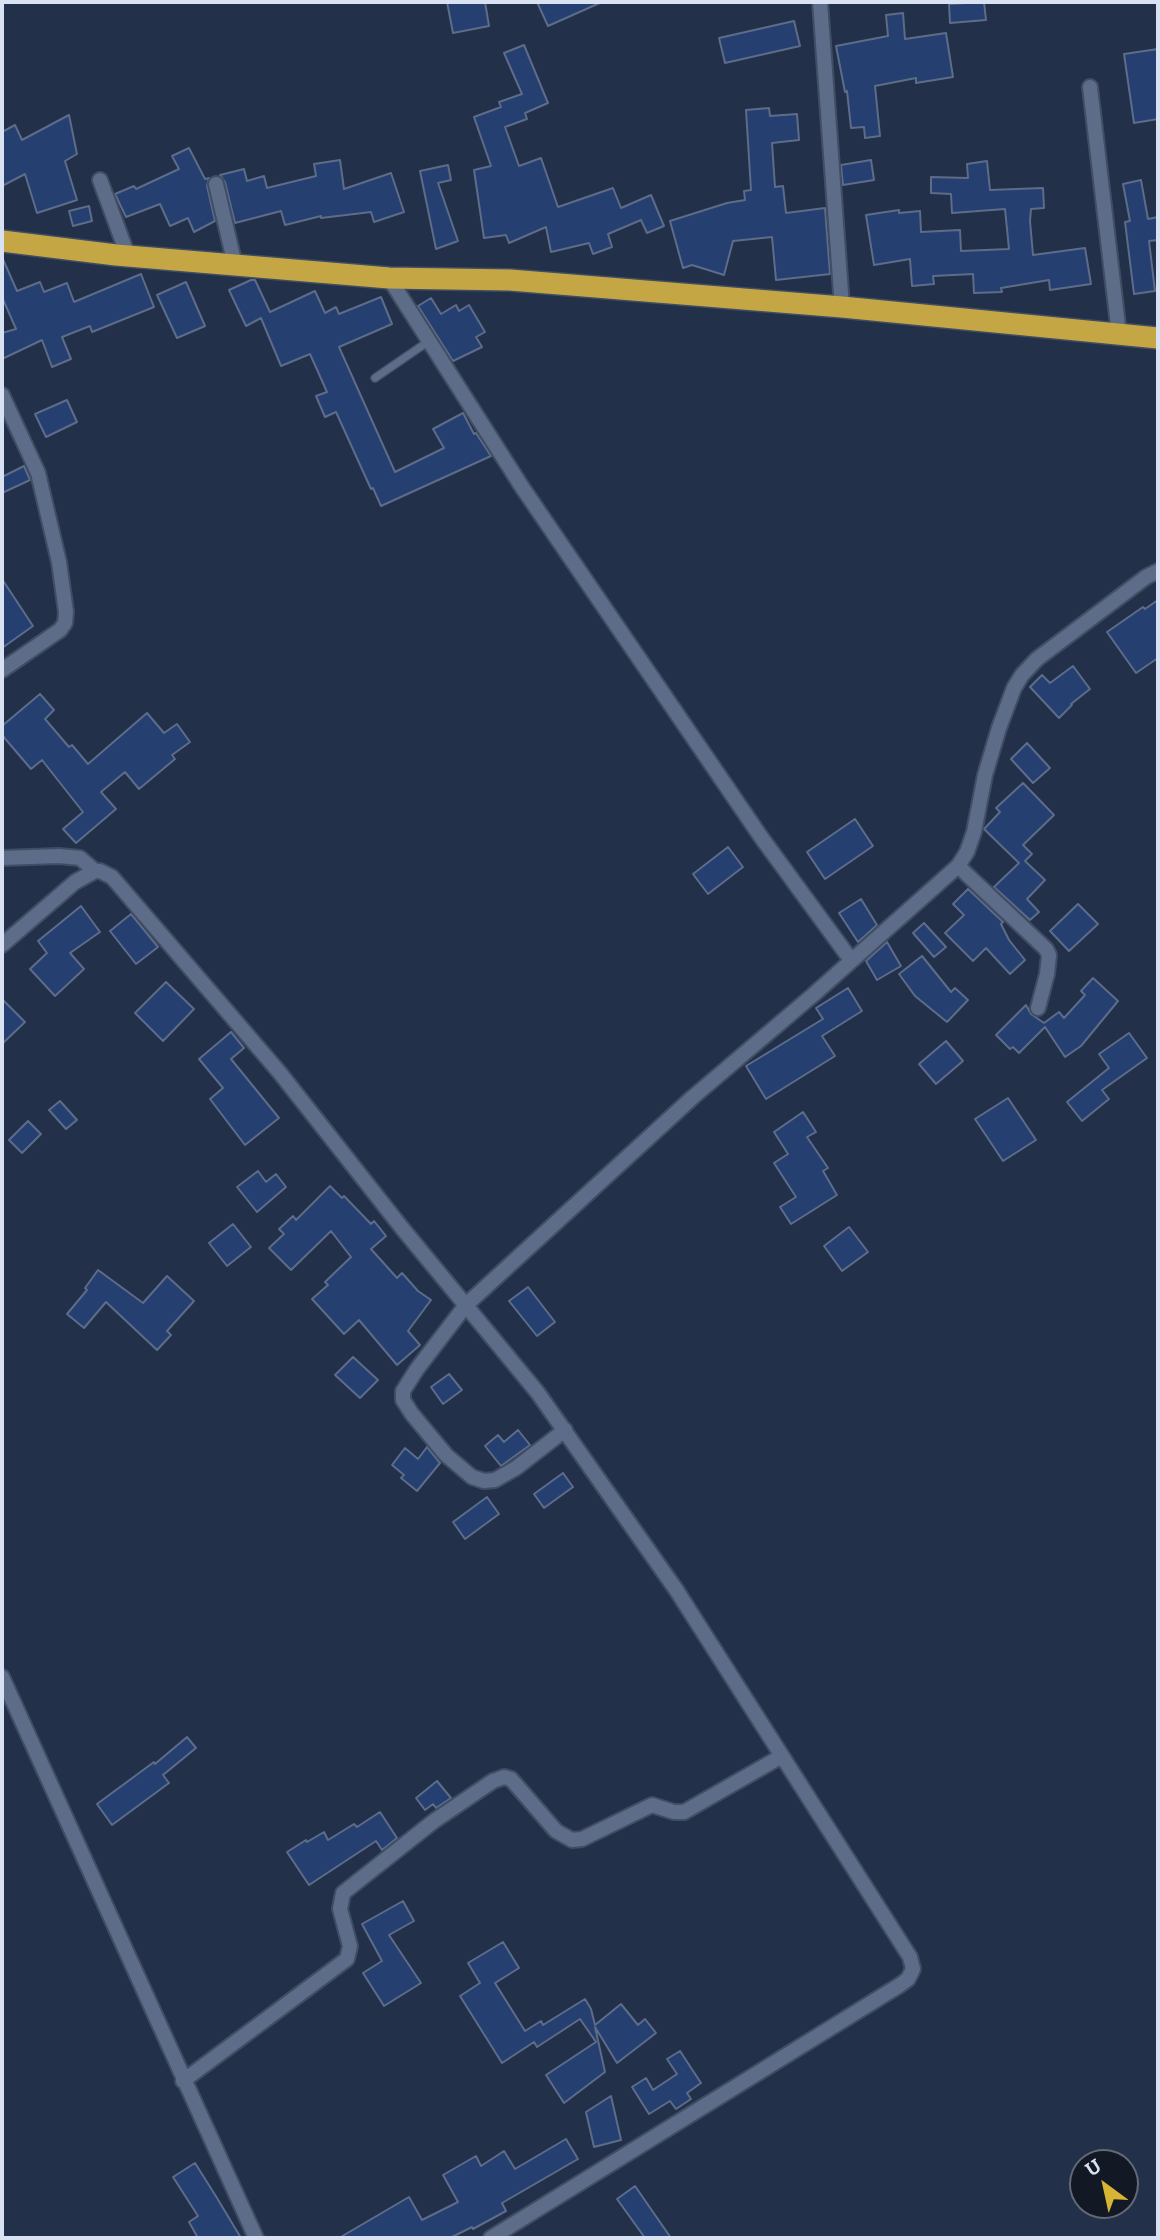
<!DOCTYPE html>
<html>
<head>
<meta charset="utf-8">
<style>
	body { margin:0 }
	#map { position:relative; width:1160px; height:2240px; overflow:hidden; background:#22304a; font-family:Bitter,serif }
	canvas { display:block }
	.frame { position:absolute; inset:0; border:4px solid #d9e2f3; pointer-events:none }
	.north { position:absolute; left:1069px; top:2149px; width:70px; height:70px; box-sizing:border-box; background:#121824; border:2px solid #626977; border-radius:50%; rotate:327deg; font-size:19px; font-weight:700; line-height:28px; text-align:center; color:#d9e2f3 }
	.north::after { content:''; display:block; margin:auto; width:24px; height:32px; background:#d8b434; clip-path:polygon(50% 0,100% 100%,50% 72%,0 100%) }
</style>
</head>
<body>
<div id="map">
<canvas width="1160" height="2240"></canvas>
<div class="frame"></div>
<div class="north">U</div>
</div>
<script>
const context = document.querySelector('canvas').getContext('2d');
context.lineJoin = 'round';
function paint(path, color) {
  context.fillStyle = color;
  context.fill(path, 'evenodd');
}
function shape(rows) {
  const path = new Path2D();
  for (const r of rows) {
    path.moveTo(r[0], r[1]);
    for (let i = 2; i < r.length; i += 2) path.lineTo(r[i], r[i + 1]);
  }
  return path;
}
function strokePath(path, color, width, dash) {
  context.strokeStyle = color;
  context.lineWidth = width;
  context.lineCap = dash ? 'butt' : 'round';
  context.setLineDash(dash || []);
  context.stroke(path);
}
const building = shape([
	[447,2,485,2,489,26,453,33,447,2],
	[537,2,602,2,548,26,537,2],
	[984,2,986,20,950,23,949,4,984,2],
	[903,13,905,39,946,33,953,77,916,83,916,78,875,86,880,136,865,138,864,127,851,128,847,91,845,92,836,46,888,36,886,15,903,13],
	[794,21,800,46,725,63,719,38,794,21],
	[524,45,548,103,525,113,527,119,505,127,519,166,541,158,558,207,613,188,621,208,651,195,664,226,647,233,641,220,608,234,612,247,593,254,589,243,551,252,546,227,509,243,506,235,484,238,474,170,491,166,474,117,501,107,499,102,522,94,504,53,524,45],
	[1158,49,1158,119,1134,123,1124,54,1158,49],
	[769,108,770,116,797,114,799,140,772,143,775,187,783,186,786,213,825,208,830,274,776,280,772,237,733,241,724,275,692,265,683,268,670,221,727,203,745,200,744,191,751,190,746,110,769,108],
	[69,115,77,154,65,161,77,200,37,213,25,174,2,186,2,132,15,125,22,140,69,115],
	[189,148,205,179,209,178,207,186,215,221,194,232,188,218,170,226,160,204,126,217,115,194,134,186,136,189,179,169,172,156,189,148],
	[340,160,344,189,391,173,404,212,374,222,371,212,321,218,321,216,285,225,281,211,235,223,225,182,220,175,244,169,247,181,264,176,267,188,316,176,314,164,340,160],
	[871,160,874,180,843,185,841,165,871,160],
	[987,161,990,190,1043,188,1044,208,1031,209,1030,221,1033,255,1085,248,1091,284,1050,290,1049,280,1001,288,1002,292,974,293,973,274,933,276,934,284,912,286,910,259,874,265,866,215,899,210,899,213,920,211,921,232,960,230,961,251,1009,249,1005,209,952,213,951,194,931,193,931,177,968,178,967,164,987,161],
	[448,165,451,180,438,183,458,241,436,249,420,171,448,165],
	[1141,180,1148,219,1158,217,1158,240,1149,241,1155,291,1134,294,1125,222,1130,221,1123,184,1141,180],
	[89,206,92,221,73,226,69,211,89,206],
	[2,257,17,291,40,282,44,292,67,283,74,302,141,274,154,307,92,332,90,326,62,337,71,359,52,367,42,340,2,359,2,333,16,329,2,297,2,257],
	[251,280,255,280,270,312,315,291,325,313,336,307,339,314,381,297,392,324,339,347,395,472,444,448,433,429,463,413,474,434,476,433,491,456,381,506,373,488,371,489,336,412,325,417,316,396,327,392,310,354,281,366,261,318,246,326,229,290,251,280],
	[186,282,205,326,177,338,157,295,186,282],
	[431,298,441,314,456,305,459,311,469,305,485,332,476,337,482,347,453,361,418,306,431,298],
	[67,400,77,422,46,437,35,414,67,400],
	[24,466,30,480,2,493,2,477,24,466],
	[2,579,33,626,2,648,2,579],
	[1158,600,1158,658,1136,673,1107,632,1143,607,1145,609,1158,600],
	[1073,666,1090,689,1071,704,1072,705,1059,718,1030,687,1042,675,1050,683,1073,666],
	[40,694,54,710,45,719,69,747,72,745,88,764,147,713,164,733,177,724,190,742,172,755,175,759,139,789,125,772,101,792,116,809,76,843,63,829,83,812,42,760,31,769,2,735,2,726,40,694],
	[1027,743,1050,768,1033,783,1011,759,1027,743],
	[1023,783,1054,815,1023,845,1032,854,1025,861,1045,880,1027,899,1039,912,1030,920,994,887,1019,863,984,829,1000,812,996,808,1023,783],
	[855,819,873,846,825,879,807,852,855,819],
	[728,847,743,867,708,894,693,874,728,847],
	[968,889,1003,922,1001,924,1009,940,1025,960,1010,974,986,948,973,961,945,933,964,915,953,904,968,889],
	[861,899,877,925,858,942,839,913,861,899],
	[1078,904,1098,924,1069,951,1050,931,1078,904],
	[81,906,100,932,70,953,84,969,55,996,30,969,47,953,38,941,81,906],
	[131,914,158,947,136,964,110,931,131,914],
	[924,923,946,947,934,957,913,933,924,923],
	[887,942,901,966,877,980,866,961,887,942],
	[922,956,951,992,955,988,968,1000,947,1022,915,996,899,974,922,956],
	[1093,978,1118,1001,1081,1046,1065,1057,1045,1027,1019,1053,1013,1047,1010,1049,996,1035,1026,1005,1031,1014,1044,1023,1059,1012,1064,1018,1085,995,1081,991,1093,978],
	[166,982,194,1009,163,1041,135,1013,166,982],
	[848,988,862,1011,822,1036,835,1056,766,1099,746,1066,823,1019,816,1008,848,988],
	[2,999,25,1022,2,1044,2,999],
	[231,1032,244,1048,231,1059,279,1118,245,1145,210,1099,223,1088,199,1059,231,1032],
	[1129,1033,1147,1058,1102,1090,1109,1099,1082,1121,1067,1102,1109,1068,1099,1054,1129,1033],
	[946,1041,963,1061,936,1084,919,1064,946,1041],
	[1008,1098,1036,1140,1003,1161,975,1119,1008,1098],
	[60,1101,77,1120,66,1129,49,1110,60,1101],
	[803,1112,816,1132,807,1137,828,1168,823,1171,837,1195,791,1224,780,1207,796,1197,774,1163,788,1154,774,1132,803,1112],
	[28,1121,41,1134,22,1153,9,1140,28,1121],
	[258,1171,266,1182,276,1174,286,1187,257,1212,237,1187,258,1171],
	[330,1186,342,1198,344,1196,371,1224,374,1221,386,1236,371,1249,397,1278,402,1273,418,1291,431,1300,408,1331,420,1345,397,1365,359,1320,344,1334,312,1299,328,1285,325,1282,351,1257,331,1231,291,1270,269,1248,284,1234,279,1229,293,1216,296,1220,330,1186],
	[233,1224,251,1247,227,1266,209,1243,233,1224],
	[849,1227,868,1252,842,1271,824,1246,849,1227],
	[98,1270,143,1303,167,1276,194,1301,167,1331,171,1335,157,1350,106,1302,84,1328,67,1314,87,1290,85,1288,98,1270],
	[528,1287,555,1322,537,1336,509,1301,528,1287],
	[353,1357,378,1380,360,1398,335,1375,353,1357],
	[449,1374,462,1390,443,1404,431,1387,449,1374],
	[518,1430,530,1445,501,1466,485,1446,498,1435,504,1442,518,1430],
	[427,1447,440,1463,417,1491,401,1478,404,1475,392,1465,405,1448,418,1459,427,1447],
	[563,1473,573,1487,544,1508,534,1494,563,1473],
	[487,1497,499,1514,465,1539,453,1522,487,1497],
	[187,1737,196,1748,163,1775,169,1783,112,1825,97,1804,154,1762,155,1764,187,1737],
	[437,1781,451,1798,436,1808,433,1804,425,1810,416,1798,437,1781],
	[380,1812,397,1838,382,1850,376,1841,309,1885,287,1852,306,1840,307,1842,324,1832,328,1840,354,1824,357,1827,380,1812],
	[403,1901,414,1921,389,1935,421,1983,384,2006,363,1973,382,1961,362,1924,403,1901],
	[503,1942,519,1968,495,1983,525,2031,541,2021,543,2025,585,1999,591,2009,595,2025,621,2004,638,2025,645,2019,656,2033,617,2063,595,2027,605,2072,564,2103,546,2075,596,2042,580,2019,537,2047,534,2042,502,2063,460,1996,480,1983,468,1963,503,1942],
	[680,2051,701,2083,687,2093,691,2099,676,2109,670,2101,649,2114,632,2087,646,2078,653,2090,677,2074,667,2059,680,2051],
	[611,2096,621,2140,594,2147,586,2112,611,2096],
	[566,2139,578,2159,502,2203,506,2211,473,2229,472,2227,450,2238,339,2238,409,2197,422,2220,458,2202,443,2175,476,2156,481,2166,504,2151,515,2169,566,2139],
	[195,2163,217,2198,241,2238,198,2238,189,2222,198,2216,173,2177,195,2163],
	[635,2186,671,2238,645,2238,617,2199,635,2186]
]);
const lane = shape([
	[375,378,429,341]
]);
const street = shape([
	[820,2,842,307],
	[1090,87,1119,334],
	[100,180,128,256],
	[216,184,235,265],
	[389,278,522,487,761,837,851,960],
	[2,395,38,473,59,562,66,612,65,623,60,630,2,670],
	[2,858,59,856,80,858,95,871],
	[958,866,1046,949,1049,955,1047,974,1038,1008],
	[2,945,75,882,95,871,100,871,112,877,280,1073,402,1228,538,1393,677,1591,910,1957,913,1969,908,1979,900,1985,491,2238],
	[565,1430,516,1468,495,1480,484,1481,472,1477,446,1455,412,1414,403,1400,403,1391,417,1369,466,1305,693,1097,813,995,958,866,967,852,974,832,985,775,999,728,1014,688,1022,675,1037,659,1146,577,1158,571],
	[2,1677,256,2238],
	[183,2081,347,1959,350,1946,340,1909,343,1893,434,1821,493,1781,504,1777,511,1779,556,1831,572,1840,582,1839,652,1805,674,1812,684,1812,782,1756]
]);
const highway = shape([
	[2,241,116,255,389,278,510,280,842,307,1158,338]
]);
paint(building, '#253f71');
strokePath(building, '#5c6c89', 2);
strokePath(lane, '#414d62', 10);
strokePath(street, '#414d62', 18);
strokePath(highway, '#414d62', 24);
strokePath(lane, '#5c6c89', 7);
strokePath(street, '#5c6c89', 14);
strokePath(highway, '#c4a744', 21);
</script>
</body>
</html>
